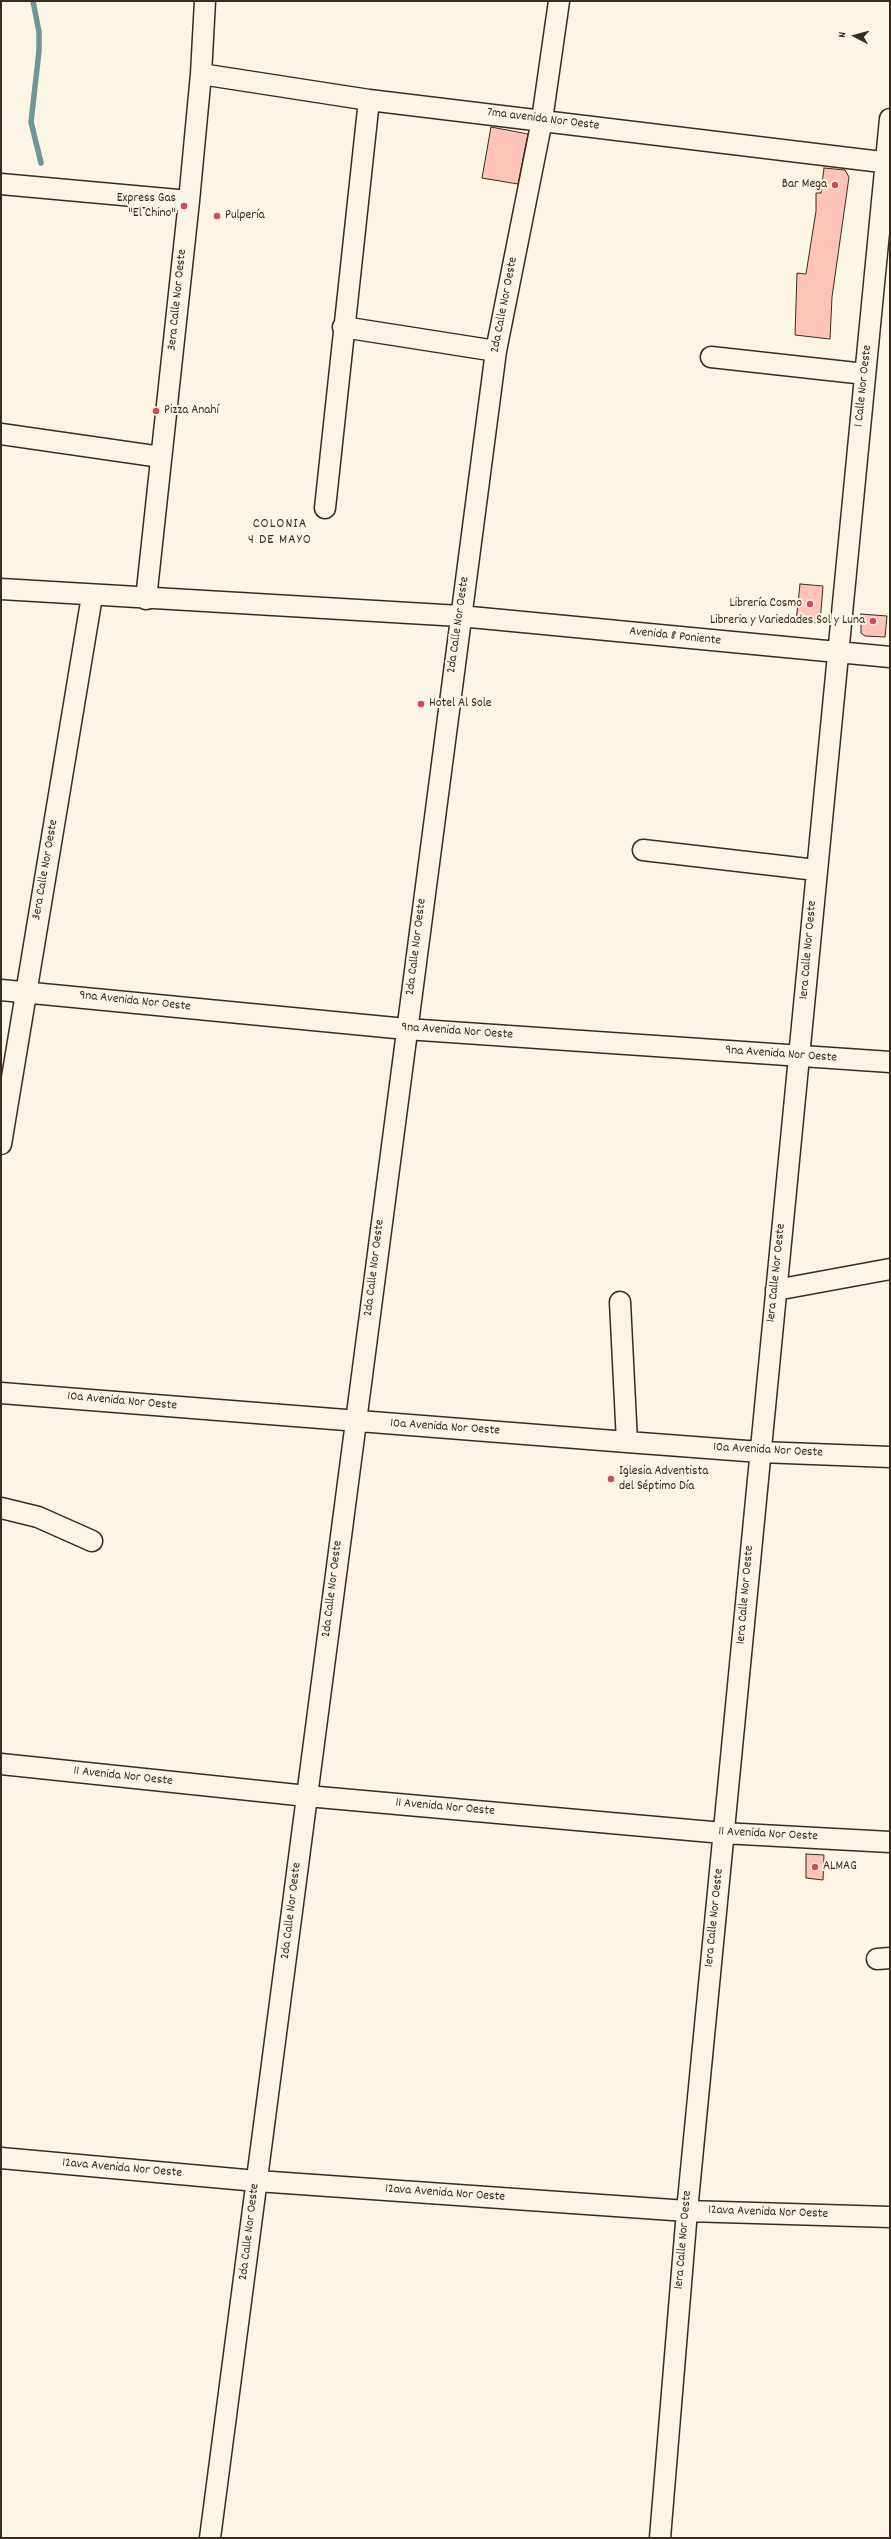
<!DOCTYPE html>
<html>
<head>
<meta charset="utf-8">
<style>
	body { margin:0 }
	#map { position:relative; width:891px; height:2539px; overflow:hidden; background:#fcf5e5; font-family:Dekko,sans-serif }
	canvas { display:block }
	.frame { position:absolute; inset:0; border:2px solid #3b2a1e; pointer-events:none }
	.north { position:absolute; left:835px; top:16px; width:40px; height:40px; -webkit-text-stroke:3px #fcf5e5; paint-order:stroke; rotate:276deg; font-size:11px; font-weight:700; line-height:16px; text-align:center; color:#3b2a1e }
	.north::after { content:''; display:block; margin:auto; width:14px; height:18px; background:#3b2a1e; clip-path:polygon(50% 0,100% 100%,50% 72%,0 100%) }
</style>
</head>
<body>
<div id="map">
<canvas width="891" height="2539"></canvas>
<div class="frame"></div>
<div class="north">N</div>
</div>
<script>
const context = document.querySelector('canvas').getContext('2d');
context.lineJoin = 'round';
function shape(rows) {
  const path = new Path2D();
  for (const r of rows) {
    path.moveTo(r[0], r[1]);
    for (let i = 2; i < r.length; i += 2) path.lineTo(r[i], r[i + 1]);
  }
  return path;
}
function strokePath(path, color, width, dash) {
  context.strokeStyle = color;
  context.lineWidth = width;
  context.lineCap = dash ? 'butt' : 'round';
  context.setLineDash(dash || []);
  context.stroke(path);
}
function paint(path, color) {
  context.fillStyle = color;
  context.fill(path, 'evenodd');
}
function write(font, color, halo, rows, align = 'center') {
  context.font = font + ' Dekko,sans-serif';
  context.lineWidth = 4;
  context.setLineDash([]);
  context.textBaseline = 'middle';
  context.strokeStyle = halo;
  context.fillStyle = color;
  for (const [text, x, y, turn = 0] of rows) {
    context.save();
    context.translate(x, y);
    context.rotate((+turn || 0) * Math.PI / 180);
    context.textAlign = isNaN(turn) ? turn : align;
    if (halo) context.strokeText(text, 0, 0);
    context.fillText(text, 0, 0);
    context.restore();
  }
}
const stream = shape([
	[33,1,39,32,39,51,31,122,41,163]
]);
const building = shape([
	[491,127,528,134,518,184,482,178,491,127],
	[824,168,845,170,849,177,832,297,830,339,795,335,797,273,806,274,816,211,816,193,821,193,824,168],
	[800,584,823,586,820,623,796,622,800,584],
	[861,614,887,616,885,637,865,636,861,633,861,614],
	[806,1854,824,1855,823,1880,806,1878,806,1854]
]);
const minor = shape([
	[201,74,369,100,890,163],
	[1,184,189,201],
	[343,327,496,351],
	[711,357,865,374],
	[1,434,161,457],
	[325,508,369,100],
	[1,589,460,616,890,657],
	[146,599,189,201,201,74,205,1],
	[643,850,816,870],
	[1,990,406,1029,890,1062],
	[1,1144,92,596],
	[776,1290,890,1269],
	[620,1302,627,1442],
	[1,1393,627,1442,760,1452,890,1457],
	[1,1508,38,1517,92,1541],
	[1,1764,307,1796,723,1833,890,1842],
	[877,1959,890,1958],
	[1,2158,257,2181,687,2211,890,2217],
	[210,2538,496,351,542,120,559,1],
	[660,2538,687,2211,890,119]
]);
const markers = [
	[835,185,4,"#d1495b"],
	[184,206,4,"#d1495b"],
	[217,216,4,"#d1495b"],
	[156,411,4,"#d1495b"],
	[810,604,4,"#d1495b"],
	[873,621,4,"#d1495b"],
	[421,704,4,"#d1495b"],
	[611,1479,4,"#d1495b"],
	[815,1867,4,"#d1495b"]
];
const streetNames = [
	["7ma avenida Nor Oeste",543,120,7],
	["3era Calle Nor Oeste",178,300,-84],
	["2da Calle Nor Oeste",505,305,-79],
	["1 Calle Nor Oeste",864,386,-84],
	["2da Calle Nor Oeste",459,625,-82],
	["Avenida 8 Poniente",675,637,6],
	["3era Calle Nor Oeste",46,870,-80],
	["2da Calle Nor Oeste",417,947,-83],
	["1era Calle Nor Oeste",809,950,-85],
	["9na Avenida Nor Oeste",135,1002,6],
	["9na Avenida Nor Oeste",457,1032,4],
	["9na Avenida Nor Oeste",781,1055,4],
	["2da Calle Nor Oeste",375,1268,-83],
	["1era Calle Nor Oeste",777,1273,-84],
	["10a Avenida Nor Oeste",122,1402,5],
	["10a Avenida Nor Oeste",445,1428,4],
	["10a Avenida Nor Oeste",768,1451,3],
	["2da Calle Nor Oeste",333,1589,-83],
	["1era Calle Nor Oeste",746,1595,-85],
	["11 Avenida Nor Oeste",123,1777,6],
	["11 Avenida Nor Oeste",445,1808,5],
	["11 Avenida Nor Oeste",768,1835,3],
	["2da Calle Nor Oeste",292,1911,-83],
	["1era Calle Nor Oeste",715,1918,-84],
	["12ava Avenida Nor Oeste",122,2169,5],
	["12ava Avenida Nor Oeste",445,2194,4],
	["12ava Avenida Nor Oeste",768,2213,2],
	["2da Calle Nor Oeste",250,2232,-83],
	["1era Calle Nor Oeste",684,2240,-85]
];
const poiNames = [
	["Bar Mega",827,185,"right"],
	["Express Gas",176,199,"right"],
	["\"El Chino\"",176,214,"right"],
	["Pulpería",225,216],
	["Pizza Anahí",164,411],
	["Librería Cosmo",802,604,"right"],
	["Libreria y Variedades Sol y Luna",865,621,"right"],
	["Hotel Al Sole",429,704],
	["Iglesia Adventista",619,1472],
	["del Séptimo Día",619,1487],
	["ALMAG",823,1867]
];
const neighbourhoodNames = [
	["COLONIA",280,525],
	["4 DE MAYO",280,541]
];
strokePath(stream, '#6c9796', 5.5);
paint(building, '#fec3b9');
strokePath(building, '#3b2a1e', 1);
strokePath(minor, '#3b2a1e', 23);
strokePath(minor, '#fcf5e5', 20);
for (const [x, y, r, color] of markers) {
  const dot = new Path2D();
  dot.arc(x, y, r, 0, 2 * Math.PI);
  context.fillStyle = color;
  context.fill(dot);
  strokePath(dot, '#fcf5e5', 1.5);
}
write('13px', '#3b2a1e', '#fcf5e5', streetNames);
write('13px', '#3b2a1e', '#fcf5e5', poiNames, 'left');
context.letterSpacing = '1px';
write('14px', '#3b2a1e', '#fcf5e5', neighbourhoodNames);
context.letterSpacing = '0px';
</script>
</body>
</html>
